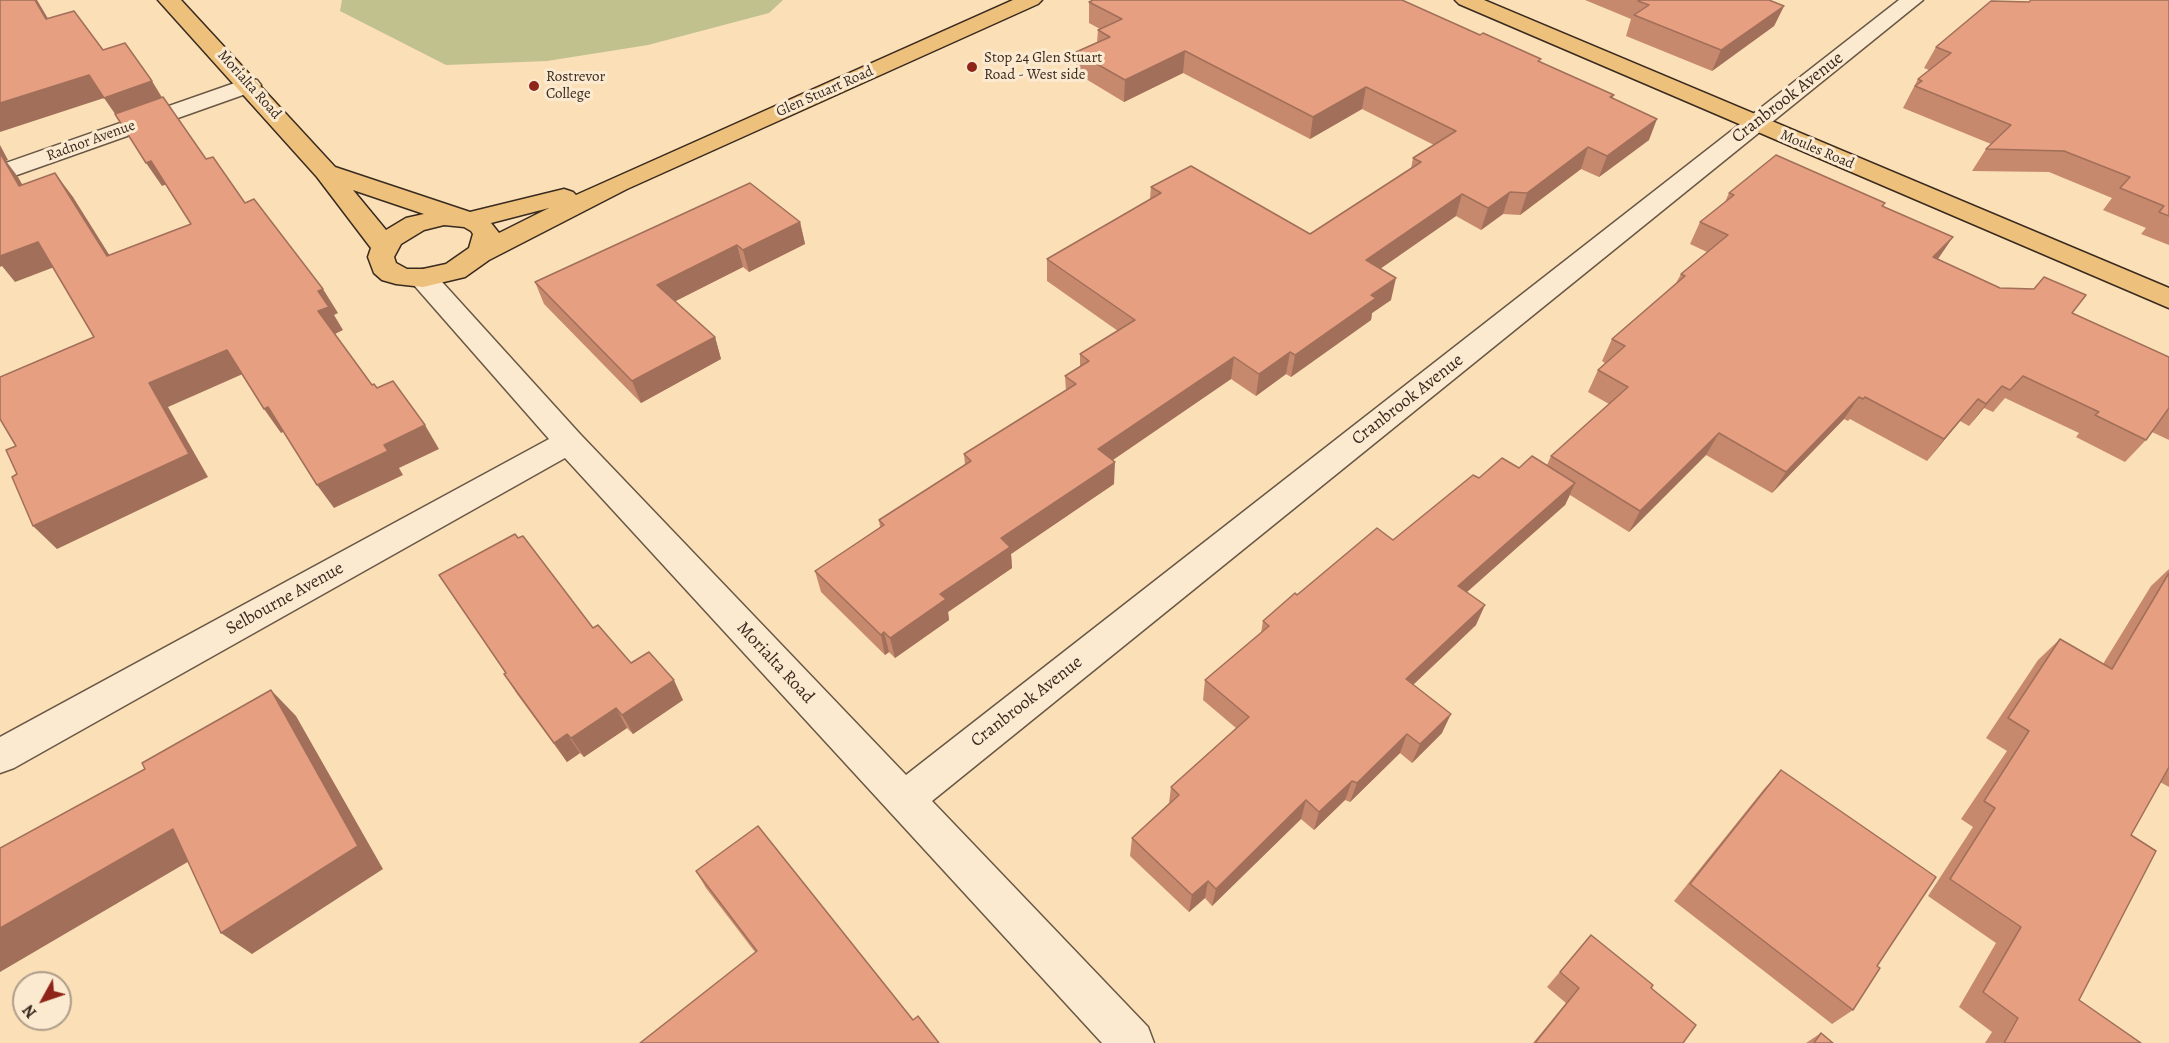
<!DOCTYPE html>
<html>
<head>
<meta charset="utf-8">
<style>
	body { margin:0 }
	#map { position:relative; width:2169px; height:1043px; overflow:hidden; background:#fadfb7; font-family:Alegreya,serif }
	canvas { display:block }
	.north { position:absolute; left:12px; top:971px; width:60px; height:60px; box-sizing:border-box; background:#fcead0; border:2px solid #ae9d89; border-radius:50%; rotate:230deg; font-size:16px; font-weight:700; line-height:24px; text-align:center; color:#392a1f }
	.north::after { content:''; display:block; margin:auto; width:21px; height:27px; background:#8f2418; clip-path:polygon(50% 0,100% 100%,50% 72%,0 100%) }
</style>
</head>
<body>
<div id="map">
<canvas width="2169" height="1043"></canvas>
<div class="north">N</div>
</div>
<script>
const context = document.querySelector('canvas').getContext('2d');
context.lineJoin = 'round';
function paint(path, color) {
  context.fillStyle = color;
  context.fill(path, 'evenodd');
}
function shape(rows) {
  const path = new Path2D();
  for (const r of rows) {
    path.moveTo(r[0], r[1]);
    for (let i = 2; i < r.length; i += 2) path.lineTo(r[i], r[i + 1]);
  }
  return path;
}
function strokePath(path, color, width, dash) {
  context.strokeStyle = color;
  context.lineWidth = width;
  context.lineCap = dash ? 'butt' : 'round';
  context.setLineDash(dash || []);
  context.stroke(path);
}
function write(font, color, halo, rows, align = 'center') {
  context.font = font + ' Alegreya,serif';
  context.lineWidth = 6;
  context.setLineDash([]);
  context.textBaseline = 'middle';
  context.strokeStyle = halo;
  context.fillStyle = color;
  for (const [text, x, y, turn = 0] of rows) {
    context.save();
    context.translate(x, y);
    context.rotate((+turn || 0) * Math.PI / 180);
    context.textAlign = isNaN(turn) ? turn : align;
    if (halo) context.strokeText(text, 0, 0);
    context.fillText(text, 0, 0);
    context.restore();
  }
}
const green = shape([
	[342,0,783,0,769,13,648,45,547,61,446,65,340,11]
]);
const minor = shape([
	[1899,0,1923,0,932,801,1148,1027,1154,1043,1102,1043,565,458,14,768,0,773,0,737,549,439,413,284,409,278,413,272,423,269,433,272,580,434,906,775,1899,0],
	[249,78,257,80,261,85,257,90,0,181,0,165,249,78]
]);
const major = shape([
	[158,0,181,0,335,167,470,212,564,189,573,192,576,195,1013,0,1042,0,1038,4,627,189,489,260,465,277,423,287,396,284,382,280,374,273,368,257,371,248,317,177,158,0],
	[353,190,424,214,406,218,386,230,353,190],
	[549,208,499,233,491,223,549,208],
	[444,225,464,227,471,231,473,234,469,248,446,264,423,269,407,269,396,263,394,257,401,244,424,230,444,225],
	[1455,0,1484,0,2169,288,2169,308,1459,4,1455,0]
]);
const wall = shape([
	[1585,0,1769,0,1784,6,1774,26,1712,71,1626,36,1631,19],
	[2169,0,2169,245,2141,234,2146,228,2103,210,2112,198,2049,172,1972,171,1986,149,1991,144,1903,108,1918,79,1929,70,1924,68,1936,47,2029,2],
	[1089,2,1540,62,1614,95,1612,99,1649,140,1599,177,1581,169,1520,215,1503,214,1481,230,1456,216,1380,269,1391,300,1372,313,1371,320,1291,377,1286,374,1256,396,1231,379,1113,460,1114,484,1011,554,1012,568,948,612,949,620,895,658,889,652,885,655,821,592,815,571,880,527,879,520,965,465,964,454,1066,391,1065,376,1080,366,1080,354,1118,331,1047,281,1047,259,1150,199,1151,187,1310,234,1411,169,1413,158,1434,145,1362,109,1310,139,1183,73,1124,102,1076,73,1076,52,1097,42,1098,30,1100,29,1089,23],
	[1729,193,1885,203,1883,206,1938,260,2000,288,2072,313,2169,357,2169,440,2152,432,2146,440,2125,462,2076,437,2079,433,2005,398,1993,412,1984,408,1969,426,1960,421,1927,461,1850,419,1848,421,1844,419,1772,493,1706,455,1629,532,1570,495,1565,505,1467,592,1476,625,1413,685,1442,733,1412,763,1400,753,1350,802,1345,800,1314,830,1301,819,1212,906,1205,898,1189,912,1130,856,1132,838,1169,803,1171,787,1236,728,1203,700,1205,680,1261,633,1263,621,1297,595,1393,540,1479,478,1519,468,1547,465,1551,456,1609,404,1588,392,1598,370,1605,363,1602,361,1612,339,1676,283,1681,274,1707,252,1690,244,1700,222,1725,202],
	[800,222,805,244,749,272,743,267,675,301,715,337,721,359,641,403,544,304,535,282],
	[518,538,593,628,631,663,683,700,633,734,627,728,584,757,580,753,567,762,517,694,504,674,506,673],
	[2169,569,2169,787,2160,782,2131,835,2079,1000,2141,1043,1985,1043,1992,1032,1959,1007,1996,943,1928,896,1973,827,1961,819,2007,751,1986,738,2038,660,2060,639,2103,664,2151,586],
	[1781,770,1877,966,1853,1010,1832,1024,1674,901,1764,789],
	[696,871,913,1020,755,952,706,888],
	[1591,935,1651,988,1683,1043,1533,1043,1566,1003,1547,987],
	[1821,1033,1833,1043,1806,1043]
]);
const shadedWall = shape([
	[35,0,37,0,62,42,46,19],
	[1784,6,1774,26,1712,71,1721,50],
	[1185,51,1183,73,1124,102,1125,80],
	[89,75,152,81,166,104,120,121,104,98,0,132,0,103],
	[1366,87,1362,109,1310,139,1313,117],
	[1657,119,1649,140,1599,177,1607,156],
	[0,145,8,160,6,161,18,177,37,210,0,163],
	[1588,147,1581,169,1520,215,1527,193],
	[151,161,167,184,162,186,146,163],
	[55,173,73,197,125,280,107,256],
	[1510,192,1503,214,1481,230,1488,208],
	[1462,194,1456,216,1361,282,1366,260],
	[800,222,805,244,749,272,743,250],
	[1953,237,1938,259,1918,279,1933,257],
	[38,242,57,266,15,282,2,266,0,267,0,256],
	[737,245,743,267,664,307,657,285],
	[1396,278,1391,300,1372,313,1371,320,1291,377,1295,355,1371,295],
	[323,289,338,313,334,315,343,330,333,335,318,311,318,291],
	[715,337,721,359,641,403,632,381],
	[227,350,245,373,168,407,208,477,57,549,33,526,149,383],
	[1290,352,1286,374,1256,396,1259,374],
	[1234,357,1231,379,1098,470,1098,449],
	[2002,386,1984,408,1969,426,1986,404],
	[1859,397,1844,419,1772,493,1786,472],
	[1978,399,1960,421,1927,461,1944,439],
	[268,407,285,431,281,433,264,409],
	[425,425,439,449,399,468,403,475,334,508,317,485,384,445],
	[1719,433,1706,455,1629,532,1640,511],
	[1115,462,1114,484,1011,554,1012,568,948,612,949,620,895,658,890,638,940,594,1001,538],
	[1575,483,1565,505,1450,607,1458,586],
	[1485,605,1476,625,1398,699,1406,679],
	[884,632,889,652,885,655,881,635],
	[674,680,683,700,633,734,622,715],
	[271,690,296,716,383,869,252,954,221,933],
	[616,708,627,728,584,757,571,738],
	[1451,714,1442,733,1412,763,1420,744],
	[567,734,580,753,567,762,554,743],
	[1407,734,1400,753,1350,802,1357,783],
	[1352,781,1345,800,1314,830,1319,812],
	[1306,800,1301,819,1212,906,1216,889],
	[173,829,203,853,0,972,0,928],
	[1208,881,1205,898,1189,912,1192,895]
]);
const building = shape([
	[0,0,35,0,46,19,74,11,103,50,125,43,152,81,104,98,89,75,0,103,0,0],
	[1093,0,1402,0,1480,35,1483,33,1541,59,1538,61,1614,95,1610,97,1657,119,1607,156,1588,147,1527,193,1510,192,1488,208,1462,194,1366,260,1396,278,1371,295,1376,298,1295,355,1290,352,1259,374,1234,357,1098,449,1115,462,1001,538,1010,547,940,594,946,599,890,638,884,632,881,635,815,571,884,525,879,520,971,461,964,454,1076,384,1065,376,1089,361,1080,354,1135,320,1047,259,1161,193,1151,187,1191,166,1310,234,1421,162,1413,158,1456,131,1366,87,1313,117,1185,51,1125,80,1076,52,1110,37,1098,30,1122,19,1089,2,1093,0],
	[1639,0,1769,0,1784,6,1721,50,1634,15,1649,5,1638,1,1639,0],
	[2031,0,2169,0,2169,216,2159,212,2164,206,2120,188,2130,177,2064,151,1986,149,2011,125,1915,86,1922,81,1918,79,1951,53,1936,47,1991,1,2029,2,2031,0],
	[163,97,206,159,213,157,245,203,254,199,323,289,318,291,329,307,318,311,372,385,374,384,377,388,393,381,425,425,384,445,388,451,317,485,268,407,264,409,227,350,149,383,189,454,33,526,12,477,17,474,6,450,16,446,0,419,0,377,94,337,38,242,0,256,0,153,19,186,55,173,107,256,191,224,151,161,146,163,115,114,163,97],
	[1776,155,1885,203,1882,206,1953,237,1933,257,2000,288,2034,289,2044,277,2086,295,2072,313,2169,357,2169,408,2146,440,2095,415,2099,412,2023,376,2010,390,2002,386,1986,404,1978,399,1944,439,1865,397,1863,399,1859,397,1786,472,1719,433,1640,511,1551,456,1628,387,1598,370,1625,346,1612,339,1685,276,1681,274,1728,235,1700,222,1734,195,1729,193,1776,155],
	[750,183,800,222,743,250,737,245,657,285,715,337,632,381,535,282,750,183],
	[1532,456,1575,483,1458,586,1485,605,1406,679,1451,714,1420,744,1407,734,1357,783,1352,781,1319,812,1306,800,1216,889,1208,881,1192,895,1132,838,1179,795,1171,787,1249,717,1205,680,1269,626,1263,621,1295,593,1297,595,1377,528,1393,540,1473,475,1479,478,1502,458,1519,468,1532,456],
	[515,534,518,538,523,536,593,628,598,625,631,663,649,652,674,680,622,715,616,708,571,738,567,734,554,743,504,674,506,673,439,575,515,534],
	[2169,573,2169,767,2131,835,2156,851,2079,1000,2141,1043,2004,1043,2018,1018,1983,992,2021,927,1950,879,1995,808,1984,801,2029,731,2008,718,2060,639,2112,669,2169,573],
	[271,690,358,846,221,933,173,829,0,928,0,848,145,769,142,763,271,690],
	[1781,770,1936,877,1877,966,1880,968,1853,1010,1690,884,1781,770],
	[758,826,913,1020,918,1016,939,1043,640,1043,757,951,696,871,758,826],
	[1591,935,1653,985,1651,988,1696,1025,1683,1043,1535,1043,1579,988,1560,972,1591,935],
	[1821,1033,1833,1043,1814,1043,1821,1033]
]);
const markers = [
	[972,67,6,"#8f2418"],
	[534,86,6,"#8f2418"]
];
const farPoinames = [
	["Stop 24 Glen Stuart",984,58],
	["Road - West side",984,75],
	["Rostrevor",546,77],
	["College",546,94]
];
const farStreetnames = [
	["Morialta Road",249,85,48],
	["Glen Stuart Road",825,92,-24],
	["Radnor Avenue",91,141,-20],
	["Moules Road",1817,150,23]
];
const streetNames = [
	["Cranbrook Avenue",1788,98,-38],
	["Cranbrook Avenue",1408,400,-38],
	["Selbourne Avenue",285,599,-29],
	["Morialta Road",775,663,47],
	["Cranbrook Avenue",1027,702,-38]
];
paint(green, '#c0c18d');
strokePath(minor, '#695745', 3);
strokePath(major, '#392a1f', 3);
paint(minor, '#fcead0');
paint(major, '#edc07c');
paint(wall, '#c6896e');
paint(shadedWall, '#a16f5a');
paint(building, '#e69f80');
strokePath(building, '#a16f5a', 1.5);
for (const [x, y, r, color] of markers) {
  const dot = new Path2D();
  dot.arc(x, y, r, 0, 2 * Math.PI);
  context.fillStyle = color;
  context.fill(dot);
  strokePath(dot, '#fcead0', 2);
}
write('15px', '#392a1f', '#fcead0', farPoinames, 'left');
write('15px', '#392a1f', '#fcead0', farStreetnames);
write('18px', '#392a1f', '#fcead0', streetNames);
</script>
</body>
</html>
